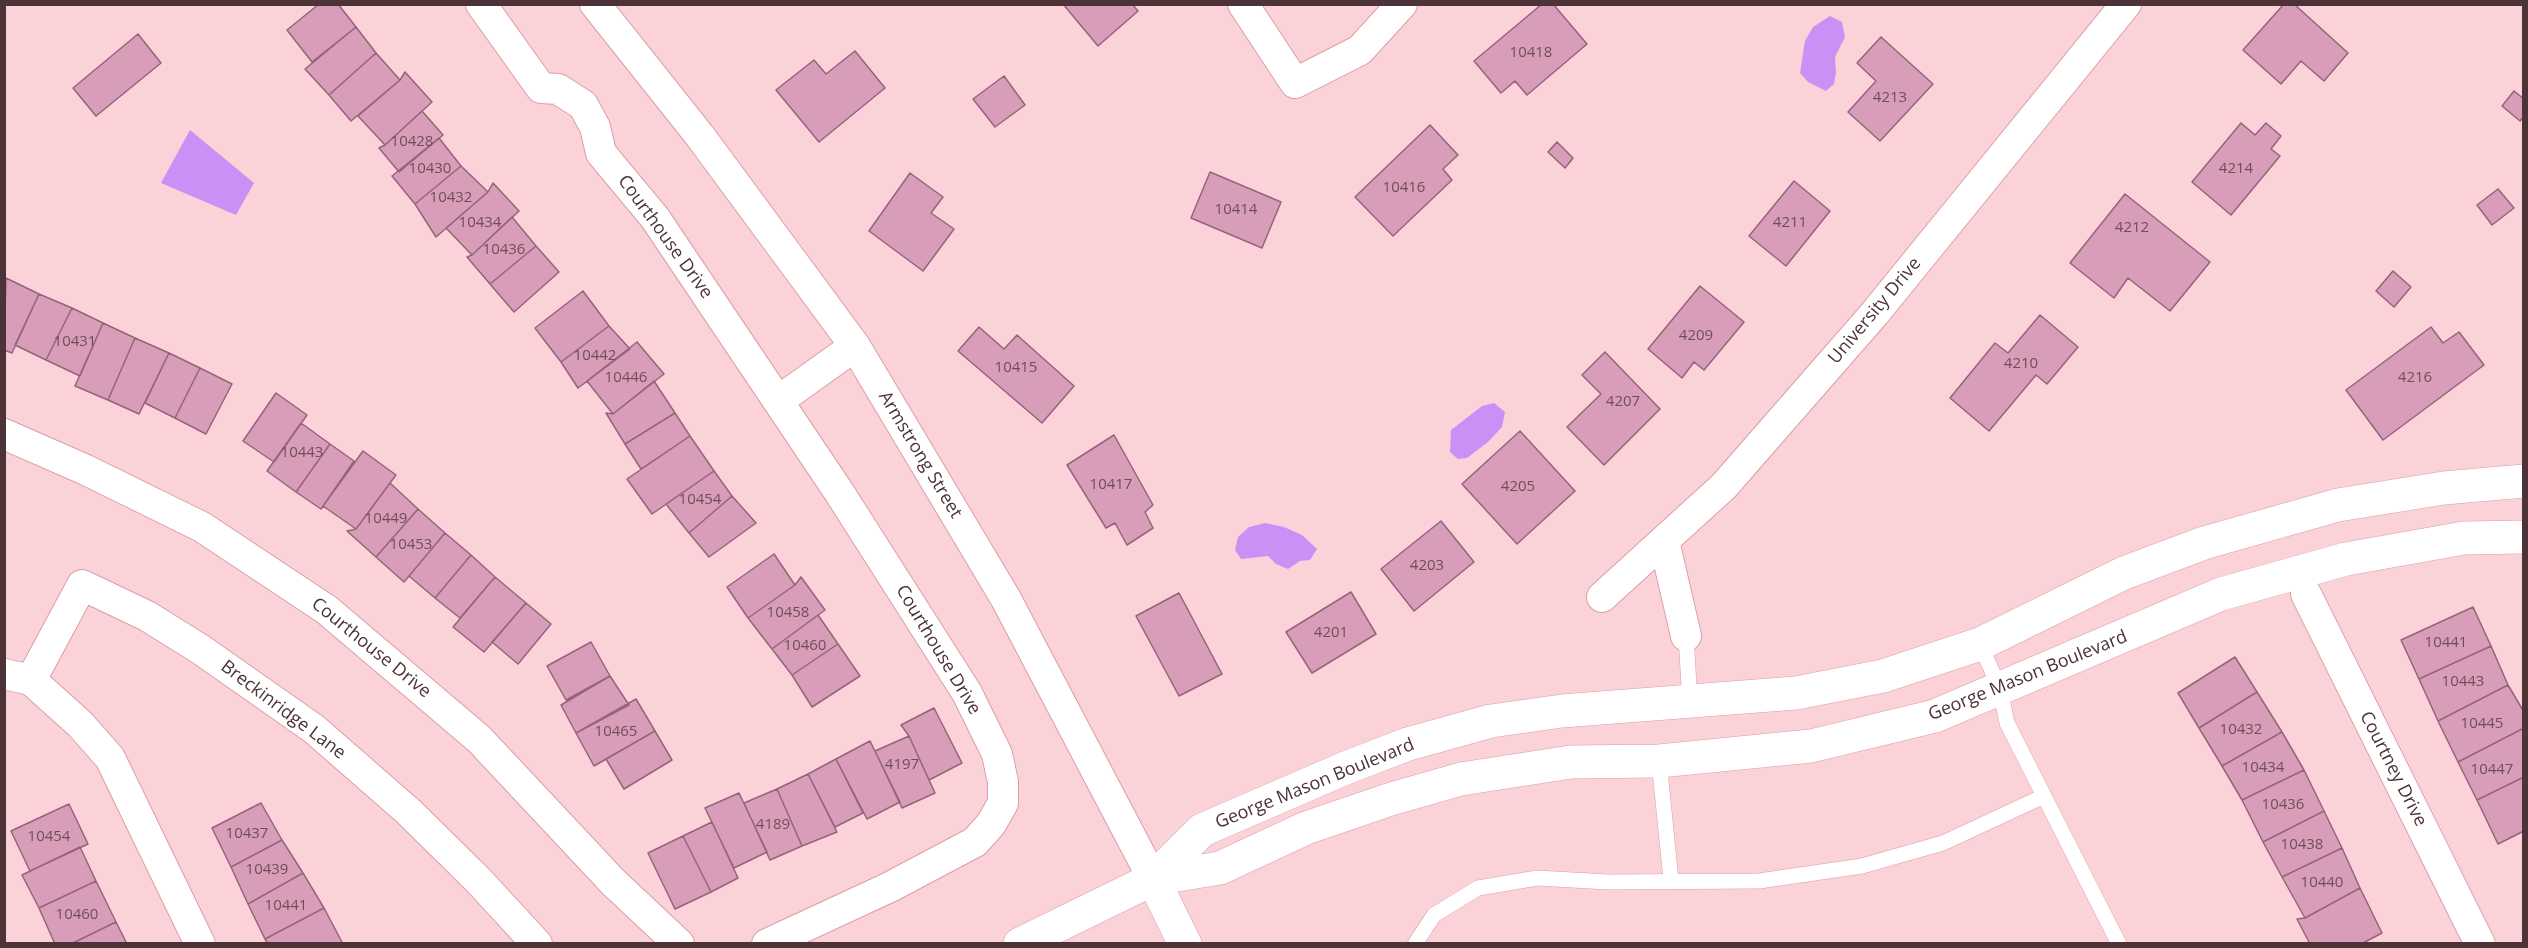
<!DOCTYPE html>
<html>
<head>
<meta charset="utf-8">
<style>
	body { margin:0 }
	#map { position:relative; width:2528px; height:948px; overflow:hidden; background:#fbd2d7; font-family:"Open Sans",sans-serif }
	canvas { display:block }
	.frame { position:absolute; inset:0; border:6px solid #4d3337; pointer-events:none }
</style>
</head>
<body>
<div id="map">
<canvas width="2528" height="948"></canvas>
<div class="frame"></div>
</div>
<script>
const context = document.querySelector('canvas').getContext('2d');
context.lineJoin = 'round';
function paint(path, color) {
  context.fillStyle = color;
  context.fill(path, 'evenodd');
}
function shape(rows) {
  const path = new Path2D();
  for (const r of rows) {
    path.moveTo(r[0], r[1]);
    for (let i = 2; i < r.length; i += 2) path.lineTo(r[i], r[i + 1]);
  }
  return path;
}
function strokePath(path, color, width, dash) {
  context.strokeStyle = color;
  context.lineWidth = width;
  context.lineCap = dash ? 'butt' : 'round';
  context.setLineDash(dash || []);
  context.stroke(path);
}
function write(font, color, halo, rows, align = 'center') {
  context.font = font + ' "Open Sans",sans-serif';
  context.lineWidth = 6;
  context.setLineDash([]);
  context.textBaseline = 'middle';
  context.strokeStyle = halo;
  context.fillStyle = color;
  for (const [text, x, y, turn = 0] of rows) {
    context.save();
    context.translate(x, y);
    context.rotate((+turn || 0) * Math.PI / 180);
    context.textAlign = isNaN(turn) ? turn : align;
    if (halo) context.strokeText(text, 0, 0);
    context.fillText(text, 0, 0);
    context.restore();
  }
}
const water = shape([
	[1830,16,1842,22,1845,37,1835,57,1836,72,1834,84,1826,91,1808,82,1800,73,1805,41,1813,27],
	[190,130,254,183,236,215,161,183],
	[1494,403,1505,412,1502,427,1488,442,1467,458,1458,459,1450,452,1451,430,1482,406],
	[1265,523,1284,527,1302,535,1317,549,1310,560,1300,561,1288,569,1276,564,1268,556,1241,559,1235,550,1238,537,1249,527]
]);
const building = shape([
	[319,4,338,4,356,27,312,62,287,30,319,4],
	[1063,4,1132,4,1138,11,1098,46,1063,4],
	[1542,4,1553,4,1587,44,1527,95,1515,81,1501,93,1474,61,1542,4],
	[2284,4,2294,4,2348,53,2324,81,2301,61,2281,84,2243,50,2284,4],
	[356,27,376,53,329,95,305,69,356,27],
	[138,34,161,63,96,116,73,88,138,34],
	[1881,37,1933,84,1880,141,1848,112,1876,81,1857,63,1881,37],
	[855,51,885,88,819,142,776,90,814,60,826,74,855,51],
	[376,53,400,80,351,121,329,95,376,53],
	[405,72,432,102,385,145,358,116,400,80,405,72],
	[1004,76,1025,105,995,127,973,99,1004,76],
	[2514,91,2524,99,2524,116,2520,121,2502,106,2514,91],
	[422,111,443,135,399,172,379,148,385,145,422,111],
	[2241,123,2255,135,2266,123,2281,136,2271,149,2280,156,2231,215,2192,182,2241,123],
	[1430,125,1458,155,1443,169,1452,180,1393,236,1355,197,1430,125],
	[439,138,461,166,415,204,392,176,439,138],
	[1557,142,1573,158,1565,168,1548,152,1557,142],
	[461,166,488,192,436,237,415,204,461,166],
	[1210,172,1281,202,1262,248,1191,218,1210,172],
	[910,173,943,197,931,213,954,229,923,271,869,231,910,173],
	[1794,181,1830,211,1786,266,1749,236,1794,181],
	[493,183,519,211,472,255,446,228,488,192,493,183],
	[2498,189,2514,208,2492,225,2477,205,2498,189],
	[2125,194,2210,262,2170,311,2128,278,2114,298,2070,263,2125,194],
	[512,217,536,246,490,284,467,257,472,255,512,217],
	[536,246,559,272,514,312,490,284,536,246],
	[2393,271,2411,287,2394,307,2376,291,2393,271],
	[6,278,39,294,12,353,4,350,6,278],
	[1700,286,1744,322,1704,370,1694,362,1682,378,1648,349,1700,286],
	[583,291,609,326,561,362,535,328,583,291],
	[39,294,72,308,46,360,15,345,39,294],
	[72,308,103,323,80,376,46,360,72,308],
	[2040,315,2078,347,2047,384,2036,375,1989,431,1950,398,1995,343,2008,353,2040,315],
	[103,323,135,338,108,400,75,386,103,323],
	[609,326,630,349,578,388,561,362,609,326],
	[979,327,1004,349,1017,335,1074,386,1042,423,958,351,979,327],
	[2431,327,2443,343,2459,332,2484,365,2383,440,2346,390,2431,327],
	[135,338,169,353,139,414,108,400,135,338],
	[637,342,664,374,613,414,587,381,637,342],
	[1605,352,1660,409,1604,465,1567,427,1601,394,1582,375,1605,352],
	[169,353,200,368,175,418,145,403,169,353],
	[200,368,232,384,206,434,175,418,200,368],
	[654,381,675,413,625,444,606,413,613,414,654,381],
	[276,393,307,415,274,462,243,441,276,393],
	[675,413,690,436,641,469,625,444,675,413],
	[301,423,330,444,296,492,267,471,301,423],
	[1520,431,1575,491,1517,544,1462,484,1520,431],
	[1114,435,1153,505,1145,512,1153,528,1127,545,1115,523,1106,528,1067,465,1114,435],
	[690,436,714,471,652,514,627,479,690,436],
	[330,444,354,461,321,509,296,492,330,444],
	[363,451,396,475,356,529,323,506,363,451],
	[714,471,732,496,689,533,666,504,714,471],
	[390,483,418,509,376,557,347,531,356,529,390,483],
	[732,496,756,523,709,557,689,533,732,496],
	[418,509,445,533,404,582,376,557,418,509],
	[1441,521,1474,562,1414,611,1381,569,1441,521],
	[445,533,471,555,435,598,409,576,445,533],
	[774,554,795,585,748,618,727,587,774,554],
	[471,555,495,577,460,618,435,598,471,555],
	[495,577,526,603,484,652,453,627,495,577],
	[801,577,825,610,772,649,748,618,795,585,801,577],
	[1351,592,1376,634,1312,673,1286,632,1351,592],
	[1179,593,1222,674,1179,696,1136,616,1179,593],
	[526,603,551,624,518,664,492,642,526,603],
	[2473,607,2491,646,2419,679,2401,640,2473,607],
	[818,615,838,644,792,675,772,649,818,615],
	[591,642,610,676,566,700,547,666,591,642],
	[838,644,860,676,812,707,792,675,838,644],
	[2491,646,2508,685,2438,721,2419,679,2491,646],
	[2235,657,2257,692,2199,728,2178,693,2235,657],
	[610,676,629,705,576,733,561,705,610,676],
	[2508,685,2524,712,2524,728,2458,762,2438,721,2508,685],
	[2257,692,2282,732,2222,766,2199,728,2257,692],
	[636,699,655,731,594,766,576,733,636,699],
	[934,708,962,763,929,780,909,736,901,725,934,708],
	[2524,728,2524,777,2477,800,2458,762,2524,728],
	[655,731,672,760,624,789,606,759,655,731],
	[2282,732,2304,770,2242,800,2222,766,2282,732],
	[909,736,935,793,902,808,875,751,909,736],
	[870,741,900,802,867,819,836,759,870,741],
	[836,759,863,813,835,827,808,774,836,759],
	[2304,770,2324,811,2263,842,2242,800,2304,770],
	[808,774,837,832,802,846,777,789,808,774],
	[2524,777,2524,831,2498,844,2477,800,2524,777],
	[777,789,802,846,770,860,744,803,777,789],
	[739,793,767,852,734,868,705,808,739,793],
	[261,803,282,840,231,867,212,828,261,803],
	[69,804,88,844,30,871,11,831,69,804],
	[2324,811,2342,848,2282,877,2263,842,2324,811],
	[712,822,738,878,711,892,683,836,712,822],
	[683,836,711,892,675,909,648,853,683,836],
	[282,840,303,873,248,904,231,867,282,840],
	[80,847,96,881,39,908,22,875,80,847],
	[2342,848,2360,888,2305,918,2282,877,2342,848],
	[303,873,324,908,265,939,248,904,303,873],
	[96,881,116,922,71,944,55,944,39,908,96,881],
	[2360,888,2382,933,2361,944,2310,944,2297,919,2305,918,2360,888],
	[324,908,343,944,268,944,265,939,324,908],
	[116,922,127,944,71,944,116,922]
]);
const lane = shape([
	[1686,636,1690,702],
	[1980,644,2000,689,2007,723,2119,944],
	[1659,761,1671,880],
	[1415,944,1434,915,1478,888,1537,878,1608,882,1759,881,1862,866,1943,843,2044,796]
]);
const street = shape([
	[481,4,541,88,558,89,583,105,595,127,601,153,655,218,839,492,967,693,997,754,1003,782,1003,803,991,824,975,842,890,887,767,944],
	[595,4,700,136,855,346,1006,599,1153,879],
	[1243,4,1295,83,1360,50,1402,4],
	[778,401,855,346],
	[4,434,86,470,202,527,327,610,479,739,613,882,679,944],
	[1664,541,1686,636],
	[2306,594,2480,944],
	[1602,597,1724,486,1875,313,2126,4],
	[4,674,31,680,80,724,110,758,200,944],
	[31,680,82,585,147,616,200,649,314,729,409,812,479,881,537,944]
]);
const secondary = shape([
	[1153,879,1202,830,1348,767,1408,744,1491,721,1562,711,1796,693,1883,676,1980,644,2124,573,2204,543,2338,505,2444,488,2524,481],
	[1153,879,1185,944],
	[1020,944,1153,879,1220,868,1306,828,1391,799,1461,779,1571,762,1659,761,1811,746,1935,716,2221,594,2346,559,2464,538,2524,537]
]);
const numberNames = [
	["10418",1531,53],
	["4213",1890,98],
	["10428",412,142],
	["10430",430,169],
	["4214",2236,169],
	["10416",1404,188],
	["10432",451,198],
	["10414",1236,210],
	["10434",480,223],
	["4211",1790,223],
	["4212",2132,228],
	["10436",504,250],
	["4209",1696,336],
	["10431",75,342],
	["10442",595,356],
	["4210",2021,364],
	["10415",1016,368],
	["10446",626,378],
	["4216",2415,378],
	["4207",1623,402],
	["10443",302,453],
	["10417",1111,485],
	["4205",1518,487],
	["10454",700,500],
	["10449",386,519],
	["10453",411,545],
	["4203",1427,566],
	["10458",788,613],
	["4201",1331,633],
	["10441",2446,643],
	["10460",805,646],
	["10443",2463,682],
	["10445",2482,724],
	["10432",2241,730],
	["10465",616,732],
	["4197",902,765],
	["10434",2263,768],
	["10447",2492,770],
	["10436",2283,805],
	["4189",773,825],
	["10437",247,834],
	["10454",49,837],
	["10438",2302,845],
	["10439",267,870],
	["10440",2322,883],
	["10441",286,906],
	["10460",77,915]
];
const streetNames = [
	["Courthouse Drive",665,237,54],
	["University Drive",1875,311,-50],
	["Armstrong Street",920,455,59],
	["Courthouse Drive",371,648,39],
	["Courthouse Drive",938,650,59],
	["George Mason Boulevard",2028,676,-22],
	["Breckinridge Lane",283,710,37],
	["Courtney Drive",2393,769,63],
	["George Mason Boulevard",1315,784,-22]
];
paint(water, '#cb90f5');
paint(building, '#d89eb9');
strokePath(building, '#97627b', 1.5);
strokePath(lane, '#dc9da6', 16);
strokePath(street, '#dc9da6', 32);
strokePath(secondary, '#dc9da6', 34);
strokePath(lane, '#fff', 15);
strokePath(street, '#fff', 30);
strokePath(secondary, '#fff', 33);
write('15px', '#704e58', null, numberNames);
write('18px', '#4d3337', '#fff', streetNames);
</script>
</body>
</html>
